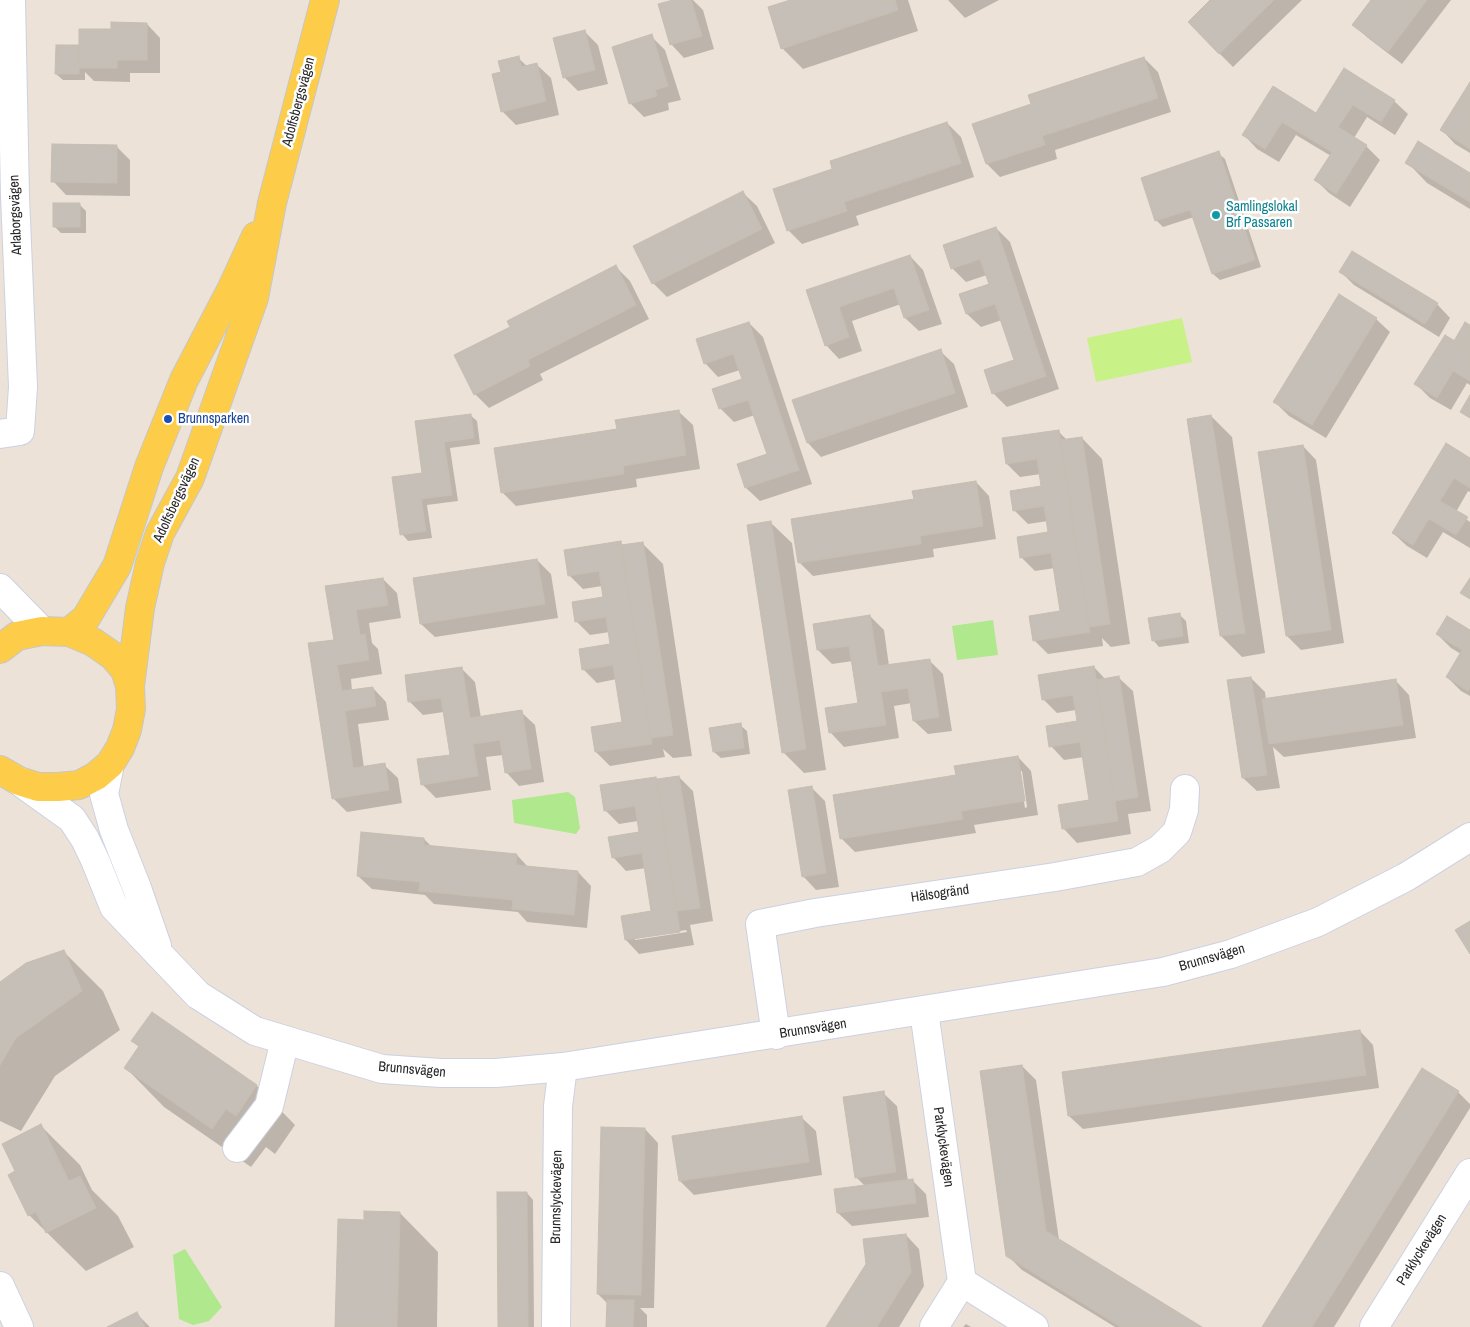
<!DOCTYPE html>
<html>
<head>
<meta charset="utf-8">
<style>
	body { margin:0 }
	canvas { display:block; background:#ece2d7 }
</style>
</head>
<body>
<canvas width="1470" height="1327"></canvas>
<script>
const context = document.querySelector('canvas').getContext('2d');
context.lineJoin = 'round';
function paint(path, color) {
  context.fillStyle = color;
  context.fill(path, 'evenodd');
}
function shape(rows) {
  const path = new Path2D();
  for (const r of rows) {
    path.moveTo(r[0], r[1]);
    for (let i = 2; i < r.length; i += 2) path.lineTo(r[i], r[i + 1]);
  }
  return path;
}
function strokePath(path, color, width, dash) {
  context.strokeStyle = color;
  context.lineWidth = width;
  context.lineCap = dash ? 'butt' : 'round';
  context.setLineDash(dash || []);
  context.stroke(path);
}
function write(font, color, halo, rows, align = 'center') {
  context.font = font + ' "Archivo Narrow",sans-serif';
  context.lineWidth = 5;
  context.setLineDash([]);
  context.textBaseline = 'middle';
  context.strokeStyle = halo;
  context.fillStyle = color;
  for (const [text, x, y, turn = 0] of rows) {
    context.save();
    context.translate(x, y);
    context.rotate((+turn || 0) * Math.PI / 180);
    context.textAlign = isNaN(turn) ? turn : align;
    if (halo) context.strokeText(text, 0, 0);
    context.fillText(text, 0, 0);
    context.restore();
  }
}
const green = shape([
	[993,620,998,655,957,660,952,626],
	[568,792,575,797,580,828,576,834,514,823,512,800],
	[185,1249,222,1307,209,1321,193,1325,179,1319,173,1255]
]);
const pitch = shape([
	[1182,318,1192,362,1096,382,1087,338]
]);
const shadow = shape([
	[677,0,693,0,703,10,714,49,684,58,671,44],
	[794,0,908,0,918,31,803,69,782,48],
	[948,0,999,0,965,18],
	[1212,0,1302,0,1233,67,1219,53],
	[1373,0,1451,0,1402,64,1368,38,1354,25],
	[147,24,160,38,160,73,130,73,130,82,94,81,85,72,85,80,63,80,56,74,80,48,112,31],
	[584,31,598,45,608,84,578,91,564,77],
	[651,36,665,50,681,100,668,103,669,110,644,117,630,103],
	[518,58,528,67,537,65,551,78,559,115,516,125,502,111,502,72],
	[1144,58,1158,72,1171,112,1055,150,1057,159,1000,177,987,164,1032,105],
	[1345,70,1394,101,1408,114,1395,135,1367,117,1354,138,1366,146,1380,160,1350,207,1329,193,1316,180,1331,156,1296,135,1279,162,1257,149,1244,135,1273,88,1317,115],
	[1470,84,1470,153,1455,144,1442,130],
	[947,123,961,137,974,177,856,216,859,225,802,244,788,230,834,170],
	[117,147,130,160,130,196,66,195,53,181],
	[1218,153,1225,159,1261,267,1220,280,1213,274,1194,217,1163,227,1156,220],
	[1407,162,1470,174,1470,209,1427,183],
	[743,193,757,206,775,243,667,297,653,283],
	[80,205,86,211,86,233,61,233,54,226],
	[996,228,1010,242,1059,389,1007,407,993,393,1015,360,1002,320,981,327,967,314,990,285,987,275,966,282,952,268],
	[910,256,923,270,942,324,919,331,905,318,901,304,852,321,862,351,839,359,826,345,807,291],
	[616,267,630,281,649,319,540,374,543,380,489,408,475,394,512,327],
	[1341,272,1437,304,1450,318,1439,337,1354,285],
	[1376,319,1390,332,1326,438,1289,416,1275,402],
	[749,323,763,337,812,484,760,501,746,488,739,465,768,455,755,415,734,422,720,408,743,380,740,370,718,377,705,363],
	[1470,326,1470,385,1467,383,1451,410,1430,398,1416,384,1459,345],
	[940,351,954,364,968,407,821,457,808,443,793,401],
	[679,412,693,425,700,469,636,479,637,487,516,506,502,492,618,430],
	[470,415,477,421,480,444,450,448,458,501,427,505,432,538,408,541,402,534,424,474,416,422],
	[1211,416,1232,437,1265,653,1242,657,1221,636,1188,420],
	[1058,431,1068,441,1082,438,1102,459,1130,644,1111,647,1102,638,1103,646,1048,654,1034,640,1061,612,1055,568,1035,571,1021,557,1050,533,1048,521,1028,524,1014,510,1042,487,1041,474,1020,477,1007,464],
	[1303,446,1316,460,1344,643,1301,650,1287,636,1260,453],
	[1470,459,1470,492,1468,491,1456,512,1470,522,1470,548,1443,532,1427,558,1407,546,1393,533],
	[976,482,989,496,996,539,933,549,934,557,813,576,799,562,915,500],
	[771,523,792,543,826,770,804,773,783,752],
	[620,543,624,546,642,543,663,564,692,756,673,758,663,749,665,757,610,766,596,752,624,723,617,679,597,683,583,669,612,645,610,632,590,635,576,621,604,598,602,586,583,589,569,575],
	[537,560,551,574,558,618,435,637,421,624],
	[383,579,397,593,401,618,369,623,372,643,378,649,382,674,351,679,352,691,373,688,386,702,389,720,358,724,364,768,384,765,398,778,402,803,347,812,333,798,335,641,327,587],
	[1180,615,1186,621,1189,643,1159,647,1153,640],
	[870,616,884,630,889,666,929,660,943,674,952,731,928,734,914,721,912,703,894,706,899,738,844,747,831,733,827,709,859,704,853,661,832,664,818,650,814,625],
	[1470,631,1470,696,1461,691,1447,677,1461,654,1451,648,1437,634],
	[1094,667,1106,680,1119,678,1133,691,1151,811,1128,814,1131,834,1077,843,1064,829,1060,806,1090,801,1084,757,1064,760,1051,746,1078,722,1076,710,1057,713,1043,699],
	[461,668,475,682,481,718,521,712,535,725,544,782,519,786,506,772,503,755,486,757,491,790,436,798,422,784,451,756,444,712,423,715,410,702],
	[1251,678,1265,692,1266,700,1396,681,1409,695,1416,738,1284,757,1273,747,1280,788,1257,791,1243,778],
	[740,725,747,731,750,754,721,758,714,752],
	[1018,757,1031,771,1038,815,974,825,976,833,855,852,841,838,957,776],
	[1019,771,1022,771,1027,807,1025,808],
	[679,777,693,791,713,921,690,925,694,945,639,954,626,940,653,912,646,868,626,871,613,857,640,833,638,821,619,824,605,810,656,778,658,780],
	[686,930,687,932,635,940,635,938],
	[812,788,825,801,839,887,816,890,803,876],
	[424,839,432,847,517,855,529,868,578,872,591,886,587,928,527,922,518,912,434,904,425,895,372,889,358,876],
	[64,952,103,991,120,1030,55,1076,21,1131,0,1121,0,984],
	[152,1014,257,1086,295,1125,275,1154,266,1147,251,1167,164,1107,126,1068,140,1048,133,1041],
	[1360,1031,1373,1045,1379,1088,1083,1129,1069,1116],
	[1022,1066,1036,1080,1059,1240,1199,1327,1115,1327,1022,1270,1008,1256],
	[1458,1092,1470,1104,1470,1108,1334,1327,1263,1327],
	[883,1093,897,1106,908,1181,912,1180,926,1194,929,1217,852,1226,838,1213,865,1186,856,1177],
	[802,1118,816,1131,822,1175,694,1195,680,1181,674,1137],
	[41,1126,80,1165,92,1190,118,1216,134,1247,86,1271,29,1215,17,1171],
	[645,1129,658,1143,654,1308,640,1308,647,1315,647,1327,608,1327,608,1304,598,1294],
	[527,1193,533,1200,534,1327,499,1327],
	[400,1213,438,1252,437,1327,337,1327,365,1222],
	[906,1235,919,1249,924,1286,899,1327,828,1327],
	[137,1314,150,1327,110,1327],
	[966,1324,971,1327,963,1327]
]);
const building = shape([
	[673,0,691,0,702,36,670,45,658,4,673,0],
	[790,0,895,0,898,10,781,49,768,7,790,0],
	[1210,0,1274,0,1219,54,1188,22,1210,0],
	[1371,0,1427,0,1388,52,1352,25,1371,0],
	[111,22,147,23,147,60,117,60,117,68,79,68,79,29,111,29,111,22],
	[585,30,595,70,563,78,553,38,585,30],
	[652,34,668,86,655,90,657,96,629,104,612,47,652,34],
	[56,45,79,45,79,74,55,74,56,45],
	[519,56,521,67,537,63,546,101,501,112,492,74,501,72,498,61,519,56],
	[1144,57,1158,98,1042,136,1045,145,986,164,972,124,1031,104,1028,95,1144,57],
	[1344,68,1395,100,1381,122,1353,105,1338,127,1367,145,1336,194,1314,180,1332,152,1282,122,1265,149,1242,135,1273,86,1316,113,1344,68],
	[1470,82,1470,149,1440,130,1470,82],
	[947,122,961,163,844,202,847,211,787,231,773,189,832,169,830,161,947,122],
	[1418,141,1470,173,1470,202,1405,163,1418,141],
	[52,144,117,145,117,183,51,182,52,144],
	[1219,151,1255,260,1212,274,1190,210,1155,221,1141,178,1219,151],
	[743,191,762,229,652,284,633,246,743,191],
	[53,203,80,203,80,227,53,227,53,203],
	[996,227,1046,376,992,394,984,370,1014,360,995,304,966,314,959,294,989,284,980,259,951,269,943,245,996,227],
	[1352,251,1438,303,1425,324,1339,272,1352,251],
	[910,255,929,310,904,318,894,288,839,307,849,337,825,346,806,290,910,255],
	[616,265,636,305,528,360,530,366,474,395,454,355,510,327,507,321,616,265],
	[1339,294,1377,318,1312,425,1273,402,1339,294],
	[749,322,799,470,745,488,737,464,767,454,748,400,719,409,712,389,742,379,733,354,704,364,696,339,749,322],
	[1465,322,1470,325,1470,350,1454,341,1465,322],
	[1445,335,1470,350,1470,381,1453,371,1437,398,1414,384,1445,335],
	[941,349,955,393,807,443,792,400,941,349],
	[1470,395,1470,418,1460,412,1470,395],
	[679,410,686,455,623,466,624,474,501,493,494,448,617,429,615,420,679,410],
	[471,414,474,438,444,442,452,495,421,499,426,531,400,535,392,477,422,473,415,421,471,414],
	[1211,415,1245,633,1220,636,1187,419,1211,415],
	[1059,430,1090,632,1033,641,1029,616,1060,611,1051,553,1020,558,1017,537,1048,532,1044,506,1013,511,1010,491,1041,486,1037,459,1006,464,1002,438,1059,430],
	[1082,437,1110,624,1089,627,1060,440,1082,437],
	[1446,443,1470,458,1470,488,1454,478,1440,501,1468,517,1456,535,1429,519,1413,545,1392,533,1446,443],
	[1303,445,1331,630,1286,636,1258,452,1303,445],
	[976,481,983,526,920,536,921,544,798,563,791,519,914,499,912,491,976,481],
	[771,521,806,749,782,753,747,525,771,521],
	[621,541,652,744,595,752,591,727,622,722,613,665,582,670,579,649,610,644,606,617,575,622,572,602,603,597,599,571,568,576,564,550,621,541],
	[643,542,673,735,651,738,621,545,643,542],
	[537,559,545,604,420,624,413,578,537,559],
	[383,578,388,605,356,610,360,635,365,634,369,660,337,665,342,691,373,687,376,706,345,711,353,768,385,763,389,790,332,799,308,643,334,640,325,586,383,578],
	[1470,578,1470,599,1460,593,1470,578],
	[1180,613,1183,636,1152,641,1148,618,1180,613],
	[870,615,878,666,930,659,939,717,913,721,908,688,881,692,886,725,829,733,825,708,858,703,849,646,817,650,813,624,870,615],
	[1447,616,1470,630,1470,688,1468,691,1446,677,1462,650,1436,634,1447,616],
	[1094,666,1118,821,1062,829,1058,805,1089,800,1080,742,1049,747,1046,726,1077,721,1073,695,1042,700,1038,675,1094,666],
	[462,667,470,718,522,710,531,769,505,773,500,740,473,744,478,776,421,785,417,759,450,755,441,698,408,702,405,675,462,667],
	[1119,676,1138,797,1115,801,1096,680,1119,676],
	[1251,677,1267,775,1242,778,1227,680,1251,677],
	[1396,679,1403,725,1269,744,1262,699,1396,679],
	[741,723,744,748,713,752,709,728,741,723],
	[1018,756,1025,801,961,811,963,819,840,839,833,795,956,775,954,766,1018,756],
	[679,776,700,908,677,911,657,779,679,776],
	[656,777,680,932,625,940,621,916,651,911,642,853,612,858,608,837,639,832,635,806,604,811,600,785,656,777],
	[812,786,826,873,802,877,788,790,812,786],
	[361,832,424,838,424,845,517,854,516,865,578,871,574,915,512,909,513,900,419,891,420,882,357,876,361,832],
	[1470,921,1470,954,1455,930,1470,921],
	[64,950,82,991,16,1038,0,1065,0,982,26,963,64,950],
	[152,1012,257,1085,236,1116,226,1109,212,1129,124,1068,139,1046,131,1041,152,1012],
	[1360,1030,1366,1075,1068,1116,1062,1072,1360,1030],
	[1022,1065,1046,1231,1202,1327,1121,1327,1006,1256,980,1071,1022,1065],
	[1422,1068,1459,1091,1312,1327,1262,1327,1422,1068],
	[884,1091,896,1172,855,1178,843,1097,884,1091],
	[802,1116,809,1162,679,1181,672,1136,802,1116],
	[41,1124,69,1181,80,1176,96,1208,46,1233,36,1212,28,1216,8,1175,15,1171,2,1144,41,1124],
	[601,1127,645,1128,641,1295,597,1294,601,1127],
	[913,1179,916,1203,837,1213,834,1189,913,1179],
	[497,1192,527,1192,528,1327,498,1327,497,1192],
	[364,1211,400,1212,397,1327,335,1327,338,1219,364,1220,364,1211],
	[906,1234,911,1272,877,1327,826,1327,866,1264,863,1239,906,1234],
	[607,1300,634,1300,633,1327,606,1327,607,1300],
	[137,1312,145,1327,107,1327,137,1312]
]);
const minor = shape([
	[0,434,20,431,23,387,15,196,11,0],
	[0,588,42,631],
	[110,764,104,794,114,830,137,888,157,946],
	[19,781,72,819,85,839,95,860,114,907,198,995,255,1031,382,1069,441,1073,496,1073,563,1067,1163,972,1231,954,1318,922,1406,877,1470,837],
	[924,1011,962,1282,934,1327],
	[776,1035,760,924,815,913,1055,877,1137,862,1160,849,1177,832,1184,810,1185,789],
	[237,1148,269,1106,285,1040],
	[962,1282,1034,1327],
	[0,1286,19,1327],
	[556,1327,558,1106,563,1067],
	[1374,1327,1470,1173]
]);
const major = shape([
	[69,632,86,618,117,566,149,467,184,380,231,290,256,236],
	[0,649,17,636,42,631,69,632,93,642,113,656,125,670,130,686,131,709,127,730,120,748,110,764,96,776,79,785,58,787,38,787,19,781,0,770],
	[130,686,140,608,150,563,160,533,190,478,254,298,272,203,325,0]
]);
const markers = [
	[1216,215,5,"#0f9aa8"],
	[168,419,5,"#1a4fb4"]
];
const streetNames = [
	["Adolfsbergsvägen",299,102,-75],
	["Arlaborgsvägen",16,215,-92],
	["Adolfsbergsvägen",177,500,-65],
	["Hälsogränd",940,894,-8],
	["Brunnsvägen",1212,958,-16],
	["Brunnsvägen",813,1029,-9],
	["Brunnsvägen",412,1070,5],
	["Parklyckevägen",943,1147,82],
	["Brunnslyckevägen",557,1197,-89],
	["Parklyckevägen",1422,1250,-58]
];
const cultureNames = [
	["Samlingslokal",1226,207],
	["Brf Passaren",1226,223]
];
const transitNames = [
	["Brunnsparken",178,419]
];
paint(green, '#afe88d');
paint(pitch, '#c8f187');
paint(shadow, '#0003');
paint(building, '#c6bfb7');
strokePath(building, '#c7beb1', 1);
strokePath(minor, '#ccd1e2', 30);
strokePath(major, '#c7c7c7', 30);
strokePath(minor, '#fff', 28);
strokePath(major, '#fdcd4a', 28);
for (const [x, y, r, color] of markers) {
  const dot = new Path2D();
  dot.arc(x, y, r, 0, 2 * Math.PI);
  context.fillStyle = color;
  context.fill(dot);
  strokePath(dot, '#fff', 2);
}
write('14px', '#272727', '#fff', streetNames);
write('14px', '#0d838f', '#fff', cultureNames, 'left');
write('14px', '#164399', '#fff', transitNames, 'left');
</script>
</body>
</html>
